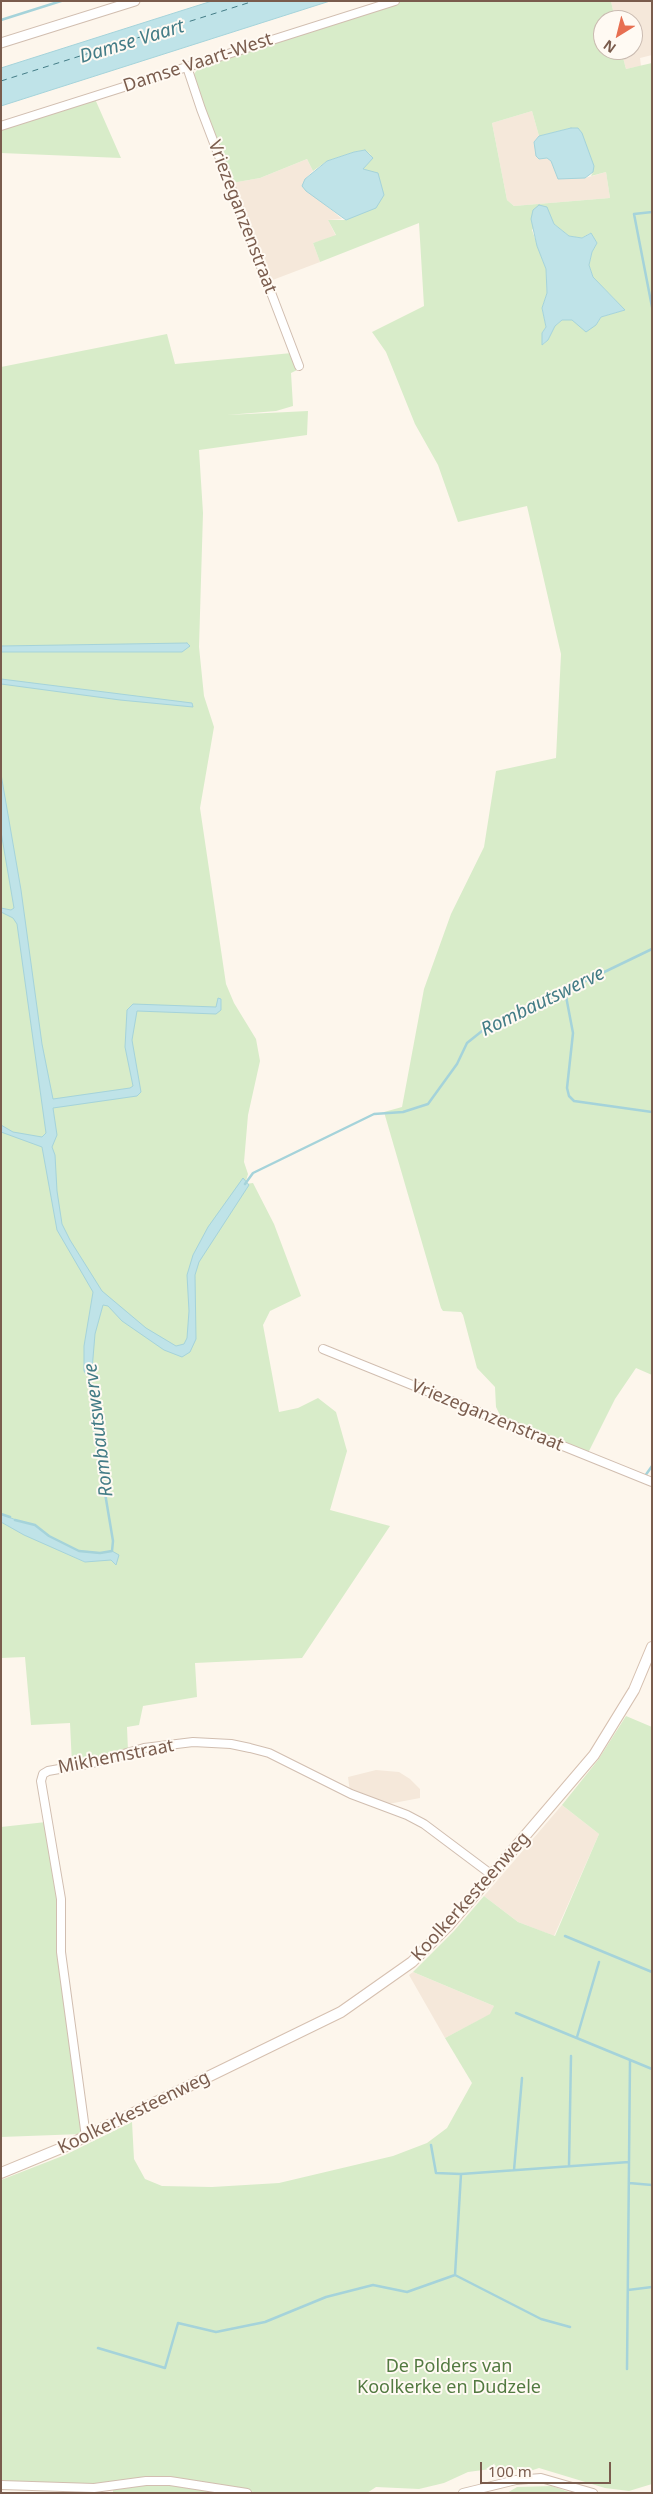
<!DOCTYPE html>
<html>
<head>
<meta charset="utf-8">
<style>
	body { margin:0 }
	#map { position:relative; width:653px; height:2494px; overflow:hidden; background:#fdf6ec; font-family:"Noto Sans",sans-serif }
	canvas { display:block }
	.frame { position:absolute; inset:0; border:2px solid #7a5c4d; pointer-events:none }
	.north { position:absolute; left:593px; top:10px; width:50px; height:50px; box-sizing:border-box; background:#fffaf3; border:1px solid #cabbb1; border-radius:50%; rotate:216deg; font-size:14px; font-weight:700; line-height:20px; text-align:center; color:#7a5c4d }
	.north::after { content:''; display:block; margin:auto; width:18px; height:22px; background:#e76f51; clip-path:polygon(50% 0,100% 100%,50% 72%,0 100%) }
	.scale { position:absolute; left:480px; top:2462px; width:131px; height:22px; box-sizing:border-box; border:2px solid #7a5c4d; border-top:0; padding-left:6px; font-size:15px; line-height:18px; white-space:nowrap; color:#7a5c4d; -webkit-text-stroke:4px #fffaf3; paint-order:stroke }
</style>
</head>
<body>
<div id="map">
<canvas width="653" height="2494"></canvas>
<div class="frame"></div>
<div class="north">N</div>
<div class="scale">100 m</div>
</div>
<script>
const context = document.querySelector('canvas').getContext('2d');
context.lineJoin = 'round';
function paint(path, color) {
  context.fillStyle = color;
  context.fill(path, 'evenodd');
}
function shape(rows) {
  const path = new Path2D();
  for (const r of rows) {
    path.moveTo(r[0], r[1]);
    for (let i = 2; i < r.length; i += 2) path.lineTo(r[i], r[i + 1]);
  }
  return path;
}
function strokePath(path, color, width, dash) {
  context.strokeStyle = color;
  context.lineWidth = width;
  context.lineCap = dash ? 'butt' : 'round';
  context.setLineDash(dash || []);
  context.stroke(path);
}
function write(font, color, halo, rows, align = 'center') {
  context.font = font + ' "Noto Sans",sans-serif';
  context.lineWidth = 4;
  context.setLineDash([]);
  context.textBaseline = 'middle';
  context.strokeStyle = halo;
  context.fillStyle = color;
  for (const [text, x, y, turn = 0] of rows) {
    context.save();
    context.translate(x, y);
    context.rotate((+turn || 0) * Math.PI / 180);
    context.textAlign = isNaN(turn) ? turn : align;
    if (halo) context.strokeText(text, 0, 0);
    context.fillText(text, 0, 0);
    context.restore();
  }
}
const residential = shape([
	[611,1,652,1,652,55,640,58,641,66,626,69,621,50,633,50,633,20,615,20],
	[532,111,539,136,534,142,539,159,548,158,585,178,606,172,610,198,514,206,507,200,492,123],
	[307,159,313,171,305,179,327,206,342,219,328,220,336,236,313,243,320,262,270,281,232,183,260,178],
	[376,1770,399,1772,410,1779,420,1789,420,1798,383,1805,350,1792,348,1777],
	[562,1805,599,1834,554,1936,518,1922,484,1896],
	[413,1972,494,2006,491,2014,445,2038,409,1975]
]);
const green = shape([
	[402,1,611,1,615,20,603,20,603,50,621,50,626,69,652,63,652,1375,636,1368,615,1399,588,1453,502,1419,496,1407,495,1387,477,1368,463,1315,461,1312,443,1311,441,1308,384,1112,402,1107,424,989,451,914,484,847,496,771,556,758,561,654,527,506,458,522,438,465,415,424,386,352,372,332,424,306,419,223,320,262,313,243,336,235,328,220,347,220,368,171,363,169,372,158,370,154,365,150,354,152,327,161,313,171,307,159,260,178,232,183,197,91,194,74,201,65],
	[532,111,539,136,571,128,593,172,591,176,606,172,610,198,514,206,507,200,492,123],
	[548,213,554,224,569,236,582,238,590,233,597,243,592,252,589,265,593,277,625,310,601,317,596,325,578,323,572,320,562,320,555,326,548,340,542,345,542,333,546,327,542,308,547,293,546,269,532,230],
	[95,99,121,158,1,153,1,128],
	[167,334,175,364,292,353,297,370,291,373,293,406,276,411,227,415,308,411,307,435,199,450,203,513,199,647,204,696,214,727,200,808,226,984,234,1003,256,1039,260,1061,248,1115,244,1162,248,1174,245,1184,253,1183,274,1224,301,1296,270,1311,263,1325,279,1412,298,1408,318,1398,336,1412,347,1451,330,1510,390,1526,302,1658,195,1663,197,1697,143,1706,139,1725,127,1727,128,1751,72,1765,70,1723,31,1725,25,1657,1,1658,1,1522,85,1562,111,1551,100,1553,79,1551,49,1536,35,1525,16,1520,1,1514,1,367],
	[626,1716,652,1727,652,2484,629,2491,605,2488,539,2468,530,2471,498,2468,468,2472,444,2483,419,2489,376,2487,367,2493,260,2493,184,2481,95,2486,1,2483,1,2180,65,2155,132,2122,134,2159,145,2179,162,2186,212,2187,279,2183,393,2156,427,2143,447,2128,472,2083,445,2038,490,2014,494,2006,413,1972,454,1931,484,1896,518,1922,555,1936,599,1834,562,1805,598,1760],
	[46,1822,57,1887,82,2134,1,2137,1,1827],
	[146,2483,171,2483,231,2493,113,2493,113,2488],
	[552,2486,572,2493,507,2493,517,2487]
]);
const water = shape([
	[212,1,330,1,1,106,1,68,212,1],
	[571,128,578,128,582,133,594,166,593,172,585,178,558,179,551,161,547,158,539,159,536,156,534,142,539,136,571,128],
	[365,150,373,158,363,169,378,173,384,195,376,208,346,220,306,191,302,186,305,179,327,161,354,152,365,150],
	[539,205,547,207,554,224,569,236,582,238,591,233,597,243,592,252,589,265,593,277,625,310,601,317,596,325,586,332,572,320,562,320,555,326,548,340,542,345,542,333,546,327,542,308,547,293,546,269,537,246,531,219,533,210,539,205],
	[187,643,190,646,182,652,1,652,1,646,187,643],
	[1,679,192,703,193,707,120,700,1,684,1,679],
	[1,774,21,890,42,1044,53,1099,130,1088,133,1086,125,1047,127,1010,133,1004,216,1007,218,998,221,999,221,1010,216,1014,137,1011,132,1040,141,1092,137,1096,53,1108,57,1135,52,1147,55,1155,57,1191,62,1224,70,1240,102,1291,146,1328,176,1346,184,1344,187,1338,189,1311,187,1275,193,1255,208,1227,243,1178,249,1185,199,1262,195,1275,196,1339,190,1352,182,1357,164,1350,122,1321,108,1306,103,1305,95,1334,92,1370,91,1374,86,1374,84,1371,84,1346,93,1292,57,1230,42,1147,1,1132,1,1125,13,1132,42,1137,46,1133,17,924,13,918,1,912,1,908,11,910,14,908,1,832,1,774],
	[1,1514,16,1520,35,1525,49,1536,79,1551,100,1553,112,1551,119,1555,116,1565,111,1560,85,1562,24,1535,1,1522,1,1514]
]);
const stream = shape([
	[1,20,61,1],
	[652,212,634,214,652,307],
	[565,991,573,1033,567,1088,569,1096,574,1101,652,1112],
	[245,1184,253,1173,374,1114,403,1112,428,1104,457,1064,467,1043,482,1031,652,949],
	[645,1476,652,1466],
	[1,1514,10,1517],
	[15,1520,35,1525,49,1536,79,1551,100,1553,112,1551,113,1541,93,1421,90,1371],
	[565,1936,652,1972],
	[516,2013,652,2069],
	[577,2037,599,1962],
	[431,2145,436,2173,461,2174,455,2275],
	[569,2166,571,2056],
	[514,2170,522,2078],
	[461,2174,629,2162],
	[629,2183,652,2185],
	[628,2290,652,2287],
	[98,2348,165,2368,178,2323,216,2332,265,2322,326,2297,373,2285,407,2292,455,2275,541,2319,570,2327],
	[627,2369,630,2060]
]);
const ferry = shape([
	[1,81,254,1]
]);
const minor = shape([
	[187,67,201,109,299,366],
	[1,126,395,1],
	[323,1349,652,1482],
	[86,2137,61,1952,61,1899,41,1781,43,1774,48,1771,93,1763,144,1748,193,1742,231,1744,250,1748,269,1753,351,1794,407,1815,424,1824,492,1875],
	[1,2485,94,2488,146,2481,170,2481,247,2493],
	[463,2493,516,2480,541,2478,593,2493]
]);
const tertiary = shape([
	[1,43,135,1]
]);
const secondary = shape([
	[1,2173,64,2147,341,2012,412,1962,448,1926,594,1755,634,1690,652,1647]
]);
const streetNames = [
	["Damse Vaart-West",198,63,-18],
	["Vriezeganzenstraat",242,217,69],
	["Vriezeganzenstraat",487,1416,22],
	["Mikhemstraat",116,1757,-11],
	["Koolkerkesteenweg",471,1897,-48],
	["Koolkerkesteenweg",134,2113,-26]
];
const parkNames = [
	["De Polders van",449,2367],
	["Koolkerke en Dudzele",449,2388]
];
const waterNames = [
	["Damse Vaart",132,42,-17],
	["Rombautswerve",543,1002,-26],
	["Rombautswerve",99,1430,-97]
];
paint(residential, '#f5e8da');
paint(green, '#d8ecc9');
paint(water, '#bfe3e8');
strokePath(water, '#a5d3da', 1);
strokePath(stream, '#a5d3da', 2.5);
strokePath(ferry, '#437c86', 1, [6, 5]);
strokePath(minor, '#d1beb0', 10);
strokePath(tertiary, '#d1beb0', 11);
strokePath(secondary, '#d6c0b0', 12);
strokePath(minor, '#fff', 8);
strokePath(tertiary, '#fff', 9);
strokePath(secondary, '#fff', 10);
write('18px', '#7a5c4d', '#fffaf3', streetNames);
write('18px', '#537a41', '#fffaf3', parkNames);
write('italic 19px', '#437c86', '#fffaf3', waterNames);
</script>
</body>
</html>
